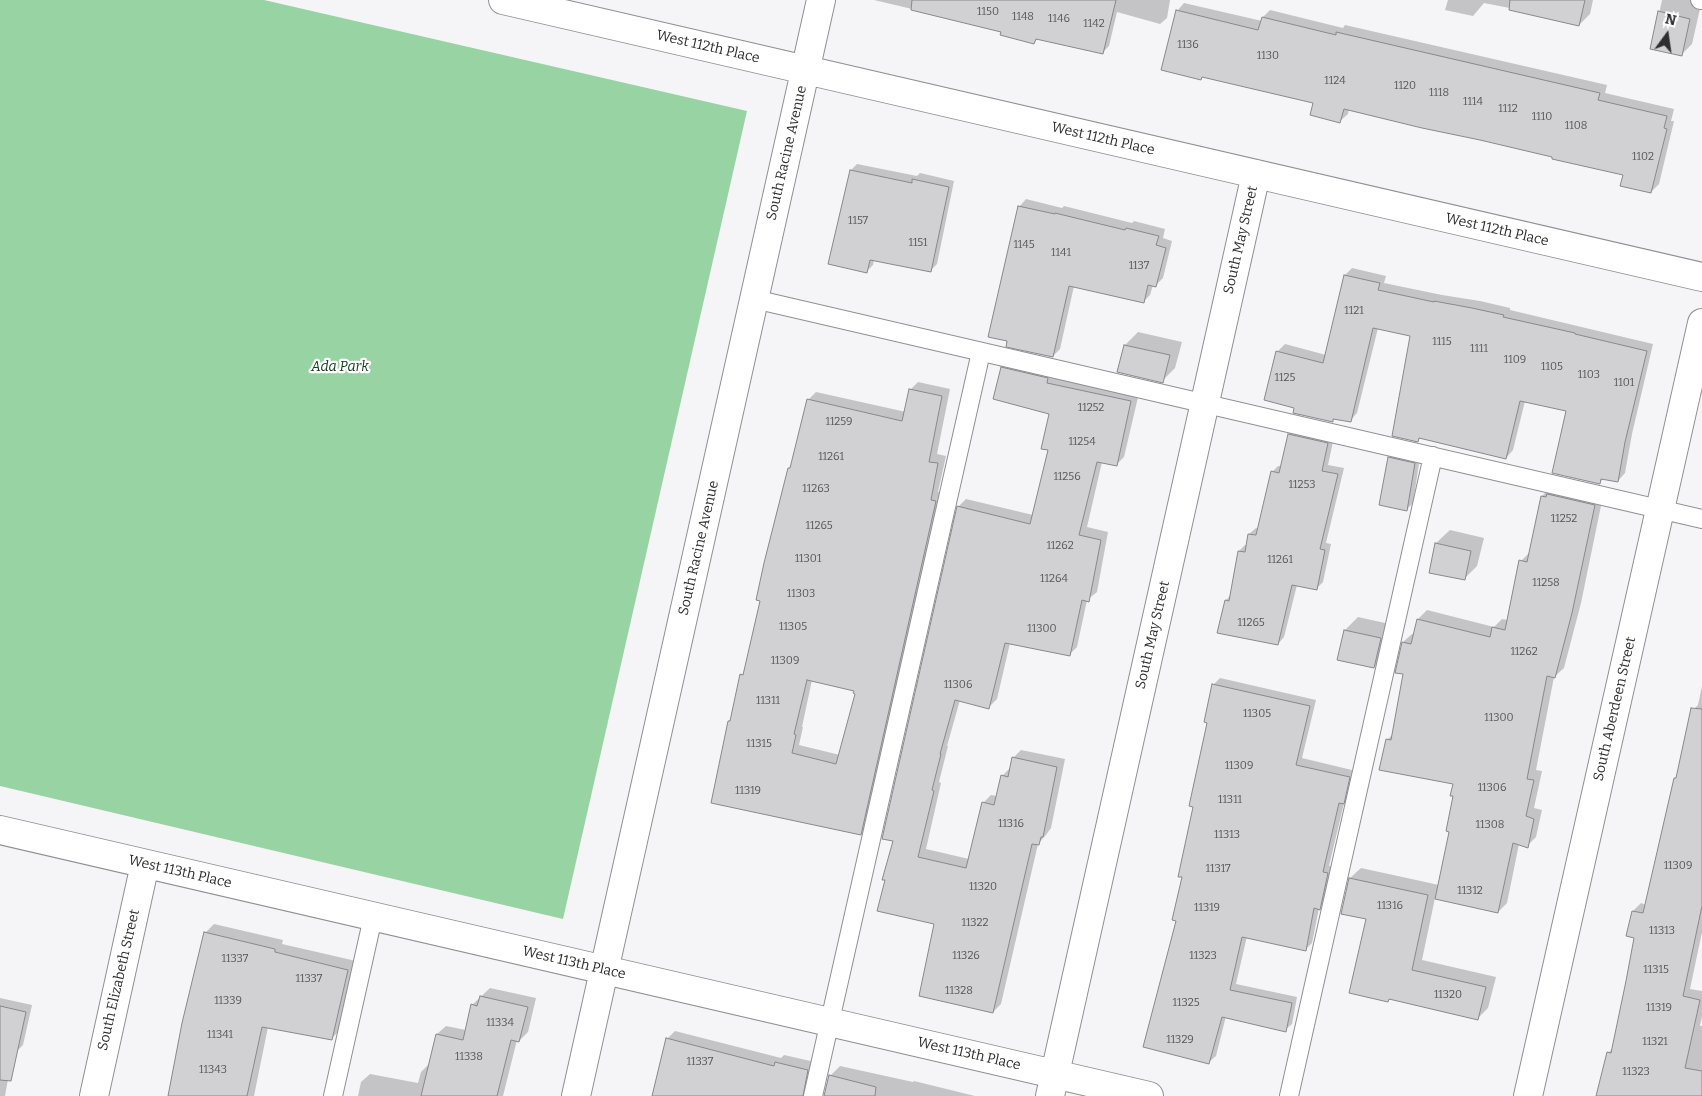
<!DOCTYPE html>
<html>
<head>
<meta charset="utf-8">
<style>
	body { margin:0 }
	#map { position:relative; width:1702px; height:1096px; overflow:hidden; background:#f5f5f8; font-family:Bitter,serif }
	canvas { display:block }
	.north { position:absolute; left:1642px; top:10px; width:50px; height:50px; -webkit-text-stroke:4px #fff; paint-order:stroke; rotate:14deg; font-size:14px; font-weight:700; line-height:20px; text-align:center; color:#2e2e2f }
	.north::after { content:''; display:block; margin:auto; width:18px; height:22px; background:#2e2e2f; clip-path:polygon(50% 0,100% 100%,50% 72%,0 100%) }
</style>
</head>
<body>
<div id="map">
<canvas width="1702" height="1096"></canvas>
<div class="north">N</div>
</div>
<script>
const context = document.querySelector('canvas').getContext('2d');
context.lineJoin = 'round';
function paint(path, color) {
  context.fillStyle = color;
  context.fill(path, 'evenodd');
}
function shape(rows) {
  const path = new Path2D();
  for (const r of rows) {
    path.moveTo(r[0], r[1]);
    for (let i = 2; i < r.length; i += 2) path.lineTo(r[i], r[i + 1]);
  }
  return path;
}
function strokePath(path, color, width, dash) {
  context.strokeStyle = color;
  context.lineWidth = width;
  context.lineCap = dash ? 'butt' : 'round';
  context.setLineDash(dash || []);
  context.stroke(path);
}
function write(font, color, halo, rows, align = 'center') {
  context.font = font + ' Bitter,serif';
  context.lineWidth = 4.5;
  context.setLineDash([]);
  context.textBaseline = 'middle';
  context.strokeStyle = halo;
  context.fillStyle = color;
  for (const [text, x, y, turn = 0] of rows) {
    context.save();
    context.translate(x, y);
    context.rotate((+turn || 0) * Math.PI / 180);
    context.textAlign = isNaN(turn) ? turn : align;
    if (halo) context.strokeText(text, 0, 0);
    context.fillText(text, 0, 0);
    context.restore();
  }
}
const green = shape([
	[0,0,264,0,747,111,563,919,0,786]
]);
const shadow = shape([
	[874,0,1170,0,1167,18,1160,24,1117,12,1109,46,1102,53,1039,38,1034,42,1002,31,967,22],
	[1448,0,1593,0,1590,14,1579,25,1530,12,1484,3,1473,16,1445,10],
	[1662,0,1702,0,1692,44,1681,55,1652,48],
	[1184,3,1262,21,1263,17,1270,10,1343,28,1345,25,1607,85,1605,93,1674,109,1671,121,1674,121,1659,184,1651,192,1624,174,1480,138,1349,109,1348,114,1340,121,1314,102,1203,76,1201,78,1177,11],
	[857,164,917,176,920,173,954,181,937,264,931,270,874,260,873,265,867,271,851,170],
	[1026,199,1062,208,1064,206,1132,223,1134,221,1165,229,1163,238,1172,241,1163,278,1156,285,1153,285,1150,295,1143,302,1074,286,1060,349,1053,356,1019,207],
	[1352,268,1386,276,1384,283,1442,295,1480,301,1510,308,1510,310,1653,344,1632,434,1625,473,1618,481,1604,478,1599,483,1568,410,1525,401,1513,450,1506,458,1421,437,1418,441,1412,335,1378,328,1357,413,1350,421,1335,418,1332,421,1295,407,1265,399,1278,351,1285,344,1326,355,1345,275],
	[1138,332,1182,342,1175,368,1162,381,1125,345],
	[1010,360,1139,393,1124,457,1116,465,1102,462,1087,527,1108,532,1097,592,1087,600,1077,647,1069,655,1010,643,997,699,989,707,960,700,947,746,948,746,939,782,941,783,926,849,969,859,983,803,991,795,997,796,1002,776,1010,768,1013,758,1021,750,1065,759,1051,828,1046,835,1038,844,1001,1004,993,1012,936,923,894,840,958,507,966,499,1033,515,1049,450,1051,413,1002,368],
	[918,382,950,389,937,454,946,456,938,492,944,493,869,825,861,833,729,721,732,719,742,675,745,671,789,468,792,465,808,400,816,392,906,412,910,390],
	[812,680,855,690,856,693,840,755,799,745,803,727,802,727],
	[1295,428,1334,437,1328,465,1344,468,1326,543,1331,544,1323,582,1316,589,1297,585,1284,637,1278,644,1226,600,1231,595,1239,551,1245,545,1247,545,1249,534,1256,528,1259,529,1272,472,1278,466,1282,466,1289,434],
	[1395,451,1420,457,1413,503,1406,510,1389,458],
	[1551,487,1603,496,1581,603,1564,668,1554,677,1536,770,1542,771,1534,808,1542,810,1536,837,1527,846,1519,844,1507,903,1498,912,1435,898,1422,960,1496,977,1488,1008,1478,1018,1391,998,1388,1001,1368,918,1350,878,1361,868,1439,885,1451,831,1454,795,1454,783,1387,740,1394,733,1404,673,1403,642,1412,634,1415,634,1418,619,1427,610,1494,627,1502,619,1508,620,1521,561,1530,552,1542,496],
	[1450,530,1484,538,1477,566,1464,579,1430,572,1436,543],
	[1358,617,1394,625,1387,654,1374,667,1345,630],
	[1220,678,1316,700,1302,758,1356,771,1350,796,1344,803,1329,866,1334,867,1326,902,1319,908,1312,943,1306,949,1247,936,1236,984,1297,997,1292,1024,1285,1030,1226,1016,1216,1056,1209,1062,1177,920,1209,722,1205,721,1214,684],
	[1702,686,1702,932,1690,989,1702,991,1702,1016,1700,1026,1702,1026,1702,1092,1677,1096,1597,1096,1608,1053,1614,1047,1636,937,1627,935,1633,911,1641,903,1646,905,1675,778,1678,775,1691,712,1698,705],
	[214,924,283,940,282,944,356,961,340,1030,331,1039,268,1027,254,1096,169,1096,205,933],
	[490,988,536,998,528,1032,519,1041,517,1040,503,1096,358,1096,361,1082,370,1074,418,1083,421,1072,430,1063,437,1034,446,1026,466,1030,472,1005],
	[0,998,32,1005,23,1045,16,1052,13,1051,5,1096,0,1096],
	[675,1031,781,1058,784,1055,815,1062,814,1096,652,1096,667,1039],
	[840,1066,913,1082,914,1081,975,1096,824,1096,830,1076]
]);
const building = shape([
	[912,0,1116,0,1103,54,1036,39,1034,44,1000,35,1001,32,911,10,912,0],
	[1510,0,1585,0,1579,26,1509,10,1510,0],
	[1176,10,1258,30,1262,17,1336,35,1336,32,1600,93,1598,100,1667,116,1664,128,1667,129,1651,193,1620,186,1623,175,1552,159,1552,157,1480,140,1422,128,1344,109,1340,123,1310,115,1313,103,1202,77,1201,80,1161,70,1176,10],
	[1658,11,1690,19,1682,56,1650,49,1658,11],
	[850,170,912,183,912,179,949,187,931,272,870,260,867,273,828,264,850,170],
	[1018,206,1055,214,1055,213,1125,230,1126,228,1159,236,1156,245,1166,248,1156,287,1148,285,1144,303,1069,286,1053,357,1006,347,1007,341,988,337,1018,206],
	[1344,275,1380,283,1378,290,1434,302,1434,301,1472,308,1504,315,1503,317,1575,333,1575,334,1647,351,1625,442,1618,482,1601,479,1600,484,1552,473,1566,411,1520,401,1506,459,1419,438,1418,442,1392,436,1410,336,1373,328,1351,422,1333,419,1333,422,1293,413,1294,408,1264,400,1276,351,1323,363,1344,275],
	[1124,345,1170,355,1163,383,1117,372,1124,345],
	[1001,367,1048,378,1047,383,1131,401,1117,466,1097,462,1079,535,1101,540,1089,602,1082,600,1070,656,1005,643,989,709,955,700,940,754,941,754,932,790,934,791,918,857,966,868,982,802,994,805,1001,775,1008,777,1012,757,1057,767,1043,837,1041,837,1039,845,1032,844,993,1013,919,996,934,924,877,911,885,880,882,880,893,841,882,839,957,506,1030,524,1048,450,1041,449,1049,414,993,399,1001,367],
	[909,389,942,396,929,462,938,463,931,500,936,501,861,835,711,803,728,721,730,721,740,674,743,675,760,601,756,600,764,563,788,468,790,468,807,399,902,421,909,389],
	[807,680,854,691,853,693,855,694,836,764,792,753,796,735,794,734,807,680],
	[1288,434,1328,443,1322,471,1338,474,1320,549,1325,550,1317,590,1292,585,1278,645,1217,633,1225,600,1229,601,1238,551,1245,552,1248,534,1256,535,1271,471,1279,473,1288,434],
	[1388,457,1415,463,1407,511,1379,505,1388,457],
	[1547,494,1595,505,1572,613,1555,678,1547,676,1527,779,1534,780,1526,816,1534,819,1528,848,1513,843,1498,913,1435,899,1449,832,1446,831,1453,796,1450,796,1453,784,1379,770,1386,739,1391,740,1403,674,1395,673,1402,642,1411,644,1417,619,1490,637,1492,627,1505,630,1519,560,1527,562,1541,496,1546,497,1547,494],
	[1435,543,1471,551,1465,580,1429,573,1435,543],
	[1344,630,1381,638,1374,668,1337,660,1344,630],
	[1212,684,1310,706,1296,765,1350,777,1344,804,1339,803,1323,872,1328,873,1320,910,1314,908,1306,951,1242,937,1230,990,1292,1003,1286,1032,1222,1017,1209,1064,1143,1047,1176,921,1172,920,1182,877,1178,877,1193,807,1189,806,1207,723,1204,722,1212,684],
	[1691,708,1702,709,1702,906,1683,996,1700,1000,1685,1068,1702,1071,1702,1096,1596,1096,1607,1052,1611,1053,1626,981,1634,938,1626,936,1632,911,1643,913,1674,778,1676,778,1691,708],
	[1349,878,1428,895,1412,970,1486,987,1478,1020,1389,999,1388,1002,1349,993,1366,919,1341,914,1349,878],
	[204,932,275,949,275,952,348,970,332,1040,262,1027,247,1096,168,1096,182,1023,204,932],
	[480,996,528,1007,519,1042,511,1040,497,1096,421,1096,436,1034,463,1040,471,1004,477,1006,480,996],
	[0,1006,26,1012,11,1081,0,1080,0,1006],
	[666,1038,774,1066,775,1062,808,1070,803,1096,652,1096,666,1038],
	[829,1075,876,1087,875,1096,824,1096,829,1075]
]);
const service = shape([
	[1700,0,1702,0],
	[754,299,1702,519],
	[333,1096,373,917],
	[813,1096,981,352],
	[1289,1096,1433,456]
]);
const minor = shape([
	[503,0,1702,277],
	[0,830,1149,1096],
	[94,1096,145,864],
	[576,1096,821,0],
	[1050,1096,1256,174],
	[1528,1096,1702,323]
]);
const numberNames = [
	["1150",988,12],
	["1148",1023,17],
	["1146",1059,19],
	["1142",1094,24],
	["1136",1188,45],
	["1130",1268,56],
	["1124",1335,81],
	["1120",1405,86],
	["1118",1439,93],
	["1114",1473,102],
	["1112",1508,109],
	["1110",1542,117],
	["1108",1576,126],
	["1102",1643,157],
	["1157",858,221],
	["1151",918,243],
	["1145",1024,245],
	["1141",1061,253],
	["1137",1139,266],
	["1121",1354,311],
	["1115",1442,342],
	["1111",1479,349],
	["1109",1515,360],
	["1105",1552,367],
	["1103",1589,375],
	["1125",1285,378],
	["1101",1624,383],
	["11252",1091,408],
	["11259",839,422],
	["11254",1082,442],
	["11261",831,457],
	["11256",1067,477],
	["11253",1302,485],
	["11263",816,489],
	["11252",1564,519],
	["11265",819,526],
	["11262",1060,546],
	["11301",808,559],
	["11261",1280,560],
	["11264",1054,579],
	["11258",1546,583],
	["11303",801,594],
	["11265",1251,623],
	["11305",793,627],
	["11300",1042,629],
	["11262",1524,652],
	["11309",785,661],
	["11306",958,685],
	["11311",768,701],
	["11305",1257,714],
	["11300",1499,718],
	["11315",759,744],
	["11309",1239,766],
	["11306",1492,788],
	["11319",748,791],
	["11311",1230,800],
	["11316",1011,824],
	["11308",1490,825],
	["11313",1227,835],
	["11309",1678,866],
	["11317",1218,869],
	["11320",983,887],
	["11312",1470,891],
	["11316",1390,906],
	["11319",1207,908],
	["11322",975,923],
	["11313",1662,931],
	["11326",966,956],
	["11323",1203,956],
	["11337",235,959],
	["11315",1656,970],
	["11337",309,979],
	["11328",959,991],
	["11320",1448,995],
	["11339",228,1001],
	["11325",1186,1003],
	["11319",1659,1008],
	["11334",500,1023],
	["11341",220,1035],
	["11329",1180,1040],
	["11321",1655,1042],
	["11338",469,1057],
	["11337",700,1062],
	["11343",213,1070],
	["11323",1636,1072]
];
const streetNames = [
	["West 112th Place",708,47,13],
	["West 112th Place",1103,139,13],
	["South Racine Avenue",787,153,-77],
	["West 112th Place",1497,230,13],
	["South May Street",1241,240,-77],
	["South Racine Avenue",699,548,-77],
	["South May Street",1153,635,-77],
	["South Aberdeen Street",1615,709,-77],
	["West 113th Place",180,872,13],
	["West 113th Place",574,963,13],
	["South Elizabeth Street",119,980,-77],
	["West 113th Place",969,1054,13]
];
const parkNames = [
	["Ada Park",340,367]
];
paint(green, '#98d3a3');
paint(shadow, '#0003');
paint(building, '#d1d0d3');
strokePath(building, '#88878a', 1);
strokePath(service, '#909094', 20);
strokePath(minor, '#909094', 30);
strokePath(service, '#fff', 18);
strokePath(minor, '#fff', 28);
write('11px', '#575658', null, numberNames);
write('14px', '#2e2e2f', '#fff', streetNames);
write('italic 14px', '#11401f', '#fff', parkNames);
</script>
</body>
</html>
